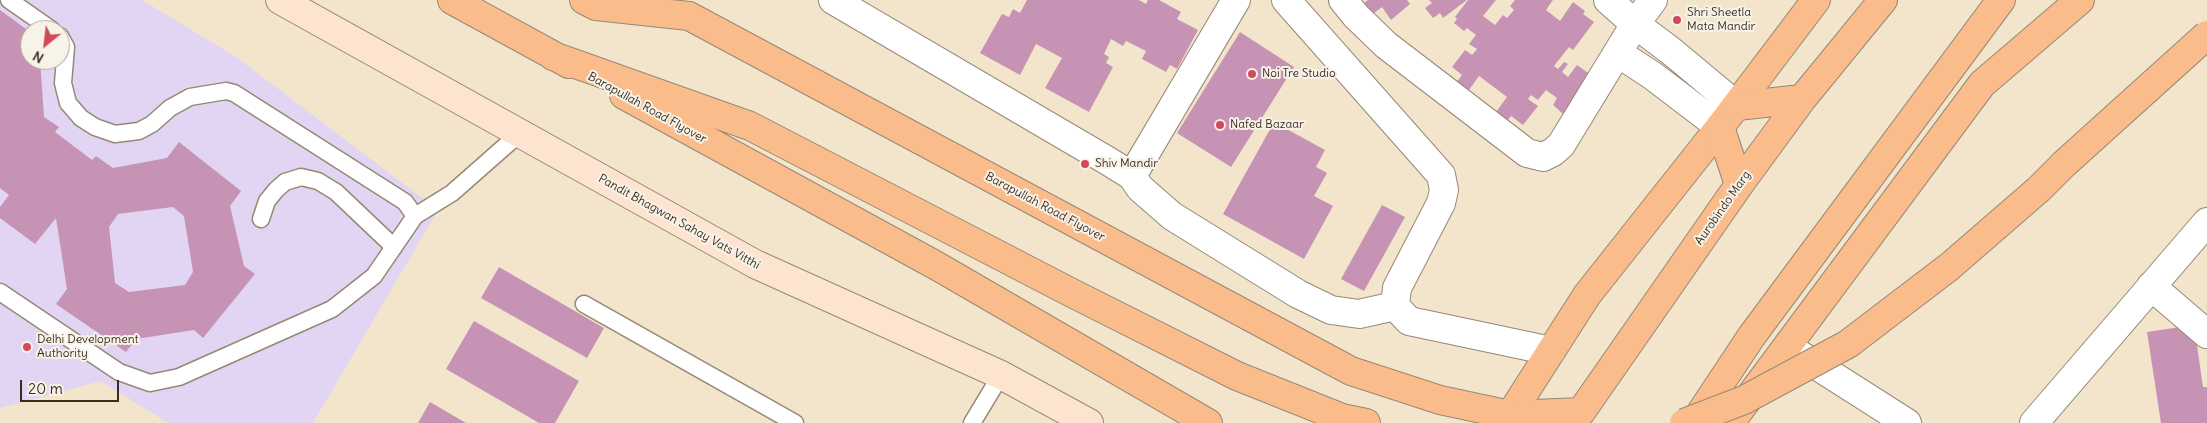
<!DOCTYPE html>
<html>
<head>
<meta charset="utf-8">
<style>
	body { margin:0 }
	#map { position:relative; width:2207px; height:423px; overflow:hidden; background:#f2e5cc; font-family:Delius,sans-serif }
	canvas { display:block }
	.north { position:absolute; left:20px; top:20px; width:50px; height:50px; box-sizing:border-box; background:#f7f3e8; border:1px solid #aca397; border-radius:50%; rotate:209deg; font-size:14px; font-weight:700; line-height:20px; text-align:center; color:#3b2a1e }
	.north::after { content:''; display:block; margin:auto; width:18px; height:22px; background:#d1495b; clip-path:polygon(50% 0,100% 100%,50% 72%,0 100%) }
	.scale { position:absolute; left:20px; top:380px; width:99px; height:22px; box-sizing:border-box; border:2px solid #3b2a1e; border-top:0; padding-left:6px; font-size:15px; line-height:18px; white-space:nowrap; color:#3b2a1e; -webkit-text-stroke:4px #f7f3e8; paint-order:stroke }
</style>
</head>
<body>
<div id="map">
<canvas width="2207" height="423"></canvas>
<div class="north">N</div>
<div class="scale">20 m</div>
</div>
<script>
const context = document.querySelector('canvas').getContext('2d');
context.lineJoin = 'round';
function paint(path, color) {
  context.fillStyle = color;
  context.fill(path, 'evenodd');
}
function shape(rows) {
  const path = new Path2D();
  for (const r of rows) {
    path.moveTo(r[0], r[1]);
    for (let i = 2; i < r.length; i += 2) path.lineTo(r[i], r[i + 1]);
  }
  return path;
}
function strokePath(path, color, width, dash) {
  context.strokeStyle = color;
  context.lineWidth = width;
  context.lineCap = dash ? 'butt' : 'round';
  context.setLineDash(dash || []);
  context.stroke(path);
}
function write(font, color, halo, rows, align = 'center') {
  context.font = font + ' Delius,sans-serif';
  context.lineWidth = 4;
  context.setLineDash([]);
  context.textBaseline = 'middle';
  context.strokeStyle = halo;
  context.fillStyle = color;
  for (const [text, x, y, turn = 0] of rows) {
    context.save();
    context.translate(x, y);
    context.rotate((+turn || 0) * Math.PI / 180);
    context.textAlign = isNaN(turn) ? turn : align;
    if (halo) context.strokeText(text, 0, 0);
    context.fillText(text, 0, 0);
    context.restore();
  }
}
const built = shape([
	[0,0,142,0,236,57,438,210,313,423,168,423,101,381,0,408],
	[30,30,60,30,60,60,30,60]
]);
const building = shape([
	[1027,0,1139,0,1146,4,1148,0,1159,0,1181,12,1177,19,1198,30,1177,69,1170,65,1166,72,1142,59,1146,51,1126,41,1123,46,1111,39,1104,54,1109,57,1106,63,1113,67,1089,112,1045,88,1062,58,1036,44,1020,75,980,53,1002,14,1009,17,1013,9,1020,13],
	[1368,0,1407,0,1410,4,1391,20,1382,7,1373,14,1364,3],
	[1429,0,1467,0,1443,18,1440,13,1433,18,1425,8,1432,3],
	[1468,0,1496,0,1483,16,1495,25,1503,15,1507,18,1514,10,1510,6,1515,0,1553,0,1546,10,1560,21,1573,2,1585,11,1583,14,1594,22,1573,50,1569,47,1554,66,1558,69,1564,62,1568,64,1562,72,1568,77,1577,65,1591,75,1573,110,1568,107,1563,114,1553,105,1557,98,1546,90,1538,100,1531,95,1528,99,1538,106,1523,125,1511,116,1504,125,1493,116,1507,97,1479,76,1466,94,1454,86,1462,75,1452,67,1465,50,1472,55,1477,49,1469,44,1476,35,1467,28,1464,31,1454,23,1457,19,1455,17],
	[0,10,30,32,30,60,40,60,44,117,59,127,55,132,92,160,96,156,113,168,167,158,179,142,241,191,230,206,244,266,255,274,203,338,194,330,136,339,126,352,56,304,67,289,56,218,35,244,0,218,0,207,9,195,0,188],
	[173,207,184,216,193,272,185,285,129,292,115,283,109,227,118,214],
	[1240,32,1294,67,1231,167,1177,133],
	[1274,122,1325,150,1316,167,1327,173,1314,196,1333,206,1304,259,1223,214],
	[1382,205,1405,217,1364,291,1341,279],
	[499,267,604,328,587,358,481,298],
	[474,321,579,381,555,423,539,423,446,369],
	[2194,325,2203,387,2207,387,2207,423,2161,423,2147,332],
	[430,402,466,423,418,423]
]);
const lane = shape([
	[9,0,52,30],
	[415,216,452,193,519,134],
	[261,219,267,201,276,190,285,182,301,177,318,181,336,192,394,247],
	[0,292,119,372,150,383,179,377,332,309,374,276,415,216,405,202,234,93,226,91,190,97,170,108,152,124,139,131,115,134,95,127,81,118,68,103,63,83,66,47,60,36],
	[584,304,795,423],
	[972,423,1001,375]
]);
const street = shape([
	[833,0,1108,161,1132,176,1140,188,1172,216,1298,294,1331,310,1359,314,1395,306],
	[1286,0,1441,175,1444,190,1441,203,1397,288,1395,306,1409,321,1551,351],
	[1343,0,1356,16,1386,45,1527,153,1543,157,1553,152,1561,145,1635,24,1653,0],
	[1608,0,1635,24,1671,51,1737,106],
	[1618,53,1653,76,1720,127],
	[1132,176,1236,0],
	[2151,286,2207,334],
	[1794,351,1907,423],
	[2034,423,2207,222]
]);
const secondary = shape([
	[280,0,755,264,1001,375,1089,423]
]);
const primary = shape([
	[1505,423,1587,295,1720,127,1816,0],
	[1730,423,1982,84,2080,0]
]);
const highway = shape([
	[452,0,569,64],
	[584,0,596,6,689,16,1351,371,1440,400,1510,415,1581,412,1739,185,1802,99,1883,0],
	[553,56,750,126,1070,292,1237,376,1342,418,1366,423],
	[624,95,937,266,1208,423],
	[1737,106,1802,99],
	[1720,127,1739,185],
	[1694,423,1751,337,2001,0]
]);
const highwayBridge = shape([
	[1684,423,1744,400,1848,344,1949,267,2039,189,2064,164,2207,35]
]);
const markers = [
	[1677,20,5,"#d1495b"],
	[1252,74,5,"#d1495b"],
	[1220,125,5,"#d1495b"],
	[1085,164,5,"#d1495b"],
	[27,347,5,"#d1495b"]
];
const poiNames = [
	["Shri Sheetla",1687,13],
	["Mata Mandir",1687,27],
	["Noi Tre Studio",1262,74],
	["Nafed Bazaar",1230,125],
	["Shiv Mandir",1095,164],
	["Delhi Development",37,340],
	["Authority",37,354]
];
const streetNames = [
	["Barapullah Road Flyover",647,108,29],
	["Barapullah Road Flyover",1045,207,28],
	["Aurobindo Marg",1723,208,-55],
	["Pandit Bhagwan Sahay Vats Vitthi",679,222,29]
];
paint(built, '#e2d4f3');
paint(building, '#c793b5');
strokePath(lane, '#968875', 19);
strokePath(street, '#968875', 30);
strokePath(secondary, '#968875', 30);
strokePath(primary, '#968875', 30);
strokePath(highway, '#968875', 30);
strokePath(lane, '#fff', 16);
strokePath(street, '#fff', 28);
strokePath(secondary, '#fde4d1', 28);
strokePath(primary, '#fabc8b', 28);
strokePath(highway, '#fabc8b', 28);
strokePath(highwayBridge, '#968875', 30, []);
strokePath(highwayBridge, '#fabc8b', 28);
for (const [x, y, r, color] of markers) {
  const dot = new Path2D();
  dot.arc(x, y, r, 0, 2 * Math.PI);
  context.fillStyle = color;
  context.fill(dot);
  strokePath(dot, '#f7f3e8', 2);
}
write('12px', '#3b2a1e', '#f7f3e8', poiNames, 'left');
write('12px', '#3b2a1e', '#f7f3e8', streetNames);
</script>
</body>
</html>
